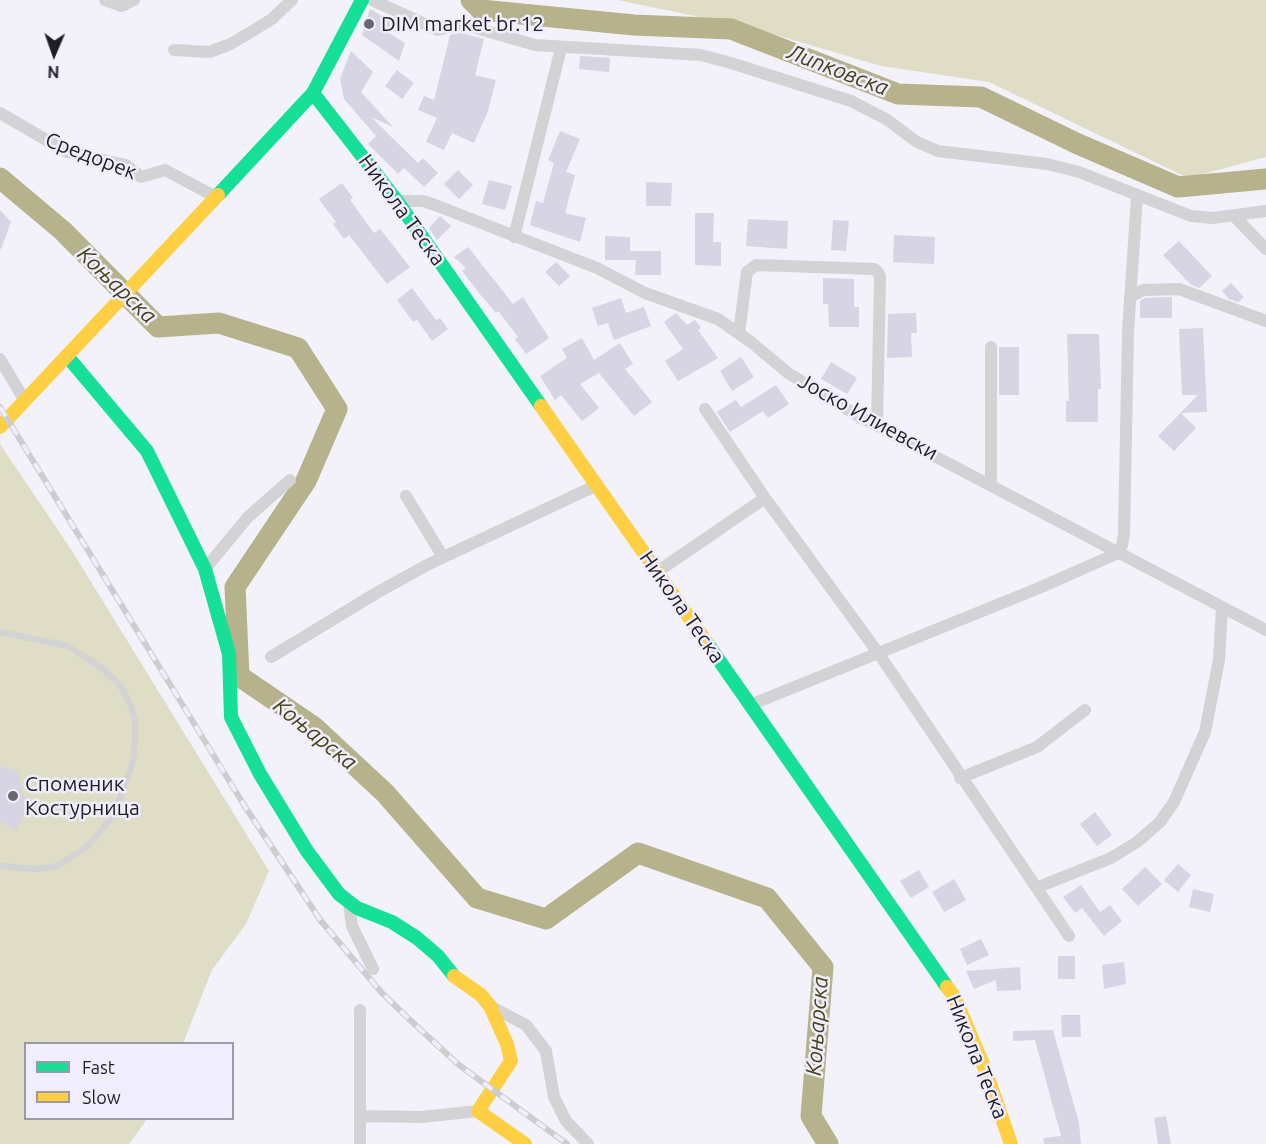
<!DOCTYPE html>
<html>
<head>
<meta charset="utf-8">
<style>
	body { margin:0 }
	#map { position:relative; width:1266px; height:1144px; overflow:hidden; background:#f3f1fa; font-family:Ubuntu,sans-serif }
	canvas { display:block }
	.legend { position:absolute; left:24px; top:1042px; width:210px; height:78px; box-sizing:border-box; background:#f0edfe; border:2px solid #9c9aa7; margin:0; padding:8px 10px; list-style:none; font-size:18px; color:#1f1e24 }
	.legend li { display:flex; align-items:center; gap:12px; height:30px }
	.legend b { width:30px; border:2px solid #9c9aa7 }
	.north { position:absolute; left:24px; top:24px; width:60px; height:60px; -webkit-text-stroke:4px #f0edfe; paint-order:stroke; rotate:182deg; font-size:16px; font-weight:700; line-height:24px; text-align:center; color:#1f1e24 }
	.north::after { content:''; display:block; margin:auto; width:21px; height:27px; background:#1f1e24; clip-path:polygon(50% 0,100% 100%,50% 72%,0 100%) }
</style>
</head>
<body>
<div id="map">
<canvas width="1266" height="1144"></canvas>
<ul class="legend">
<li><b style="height:8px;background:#16e098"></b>Fast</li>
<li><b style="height:8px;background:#ffcf43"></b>Slow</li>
</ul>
<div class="north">N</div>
</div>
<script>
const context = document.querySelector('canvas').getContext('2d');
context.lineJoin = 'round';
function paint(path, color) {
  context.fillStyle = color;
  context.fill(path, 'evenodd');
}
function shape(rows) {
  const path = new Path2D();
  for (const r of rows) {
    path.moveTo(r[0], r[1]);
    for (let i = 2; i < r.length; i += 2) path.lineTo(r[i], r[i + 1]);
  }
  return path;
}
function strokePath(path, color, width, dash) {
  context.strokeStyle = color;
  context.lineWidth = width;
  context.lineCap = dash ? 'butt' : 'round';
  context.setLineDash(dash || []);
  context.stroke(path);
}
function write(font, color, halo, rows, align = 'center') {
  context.font = font + ' Ubuntu,sans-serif';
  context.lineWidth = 5;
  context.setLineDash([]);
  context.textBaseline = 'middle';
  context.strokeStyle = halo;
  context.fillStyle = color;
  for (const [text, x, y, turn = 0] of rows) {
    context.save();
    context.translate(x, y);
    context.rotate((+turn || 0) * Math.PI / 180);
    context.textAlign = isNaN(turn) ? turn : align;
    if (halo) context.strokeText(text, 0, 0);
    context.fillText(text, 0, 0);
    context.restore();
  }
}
const green = shape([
	[617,0,1266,0,1266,157,1188,178,989,82,881,66,749,27],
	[0,444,72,551,269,871,246,924,212,970,183,1043,26,1044,26,1118,147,1119,129,1144,0,1144]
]);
const river = shape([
	[471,0,481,10,634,25,731,29,898,94,981,97,1078,144,1178,187,1266,179],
	[0,178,63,231,158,327,219,323,298,348,337,409,306,481,235,587,239,676,314,727,385,793,477,898,546,919,638,853,767,898,823,967,811,1116,828,1144]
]);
const building = shape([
	[370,9,395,24,389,33,405,43,399,61,362,35],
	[461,33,484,39,475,75,496,80,488,111,474,143,452,133,444,150,426,142,437,118,418,110,424,96,434,100,450,35],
	[351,51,373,72,361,92,393,127,371,117,418,163,423,158,438,173,424,187,404,168,398,174,368,144,376,136,344,99,340,79],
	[580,56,610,58,609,72,579,69],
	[397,70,414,83,402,99,385,86],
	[560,131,580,139,566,172,575,175,565,213,586,218,580,242,530,225,536,201,543,203,554,163,548,160],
	[458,170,473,185,459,199,444,184],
	[489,180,512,186,505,210,482,204],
	[646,182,672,183,671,206,646,206],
	[342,183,353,198,350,200,374,233,380,229,410,267,387,284,349,235,344,239,333,224,336,222,319,199],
	[0,210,11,222,1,249,0,249],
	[695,213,714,213,713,242,721,242,721,266,695,265],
	[440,216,451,226,437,240,429,228],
	[748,219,788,221,787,249,746,246],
	[833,220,849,221,846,251,831,250],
	[894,235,935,237,934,264,893,262],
	[605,236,630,237,630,251,661,251,661,275,635,275,636,260,605,260],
	[1179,241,1212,276,1199,288,1190,284,1163,255],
	[468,247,513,304,523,297,549,338,526,354,515,339,518,337,498,311,496,313,479,293,462,271,466,268,454,257],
	[556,262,570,276,559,286,545,272],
	[823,278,854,279,854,307,859,307,859,327,829,327,828,304,823,304],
	[1231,283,1244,297,1238,302,1229,299,1222,291],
	[412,288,436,320,440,318,448,329,432,341,417,320,413,322,397,300],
	[1172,297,1172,318,1140,318,1140,301,1145,298],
	[621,298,626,313,644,307,651,326,614,340,608,323,598,326,592,308],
	[676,313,687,325,695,320,701,328,698,330,718,358,678,381,665,361,683,349,664,322],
	[916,313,917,333,911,333,912,357,887,358,888,314],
	[1203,328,1207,412,1181,413,1196,428,1174,451,1158,436,1198,395,1182,395,1179,329],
	[1067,334,1099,334,1101,389,1098,389,1098,422,1066,422,1066,401,1069,401],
	[582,338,594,360,620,343,633,364,625,369,652,402,634,416,599,373,580,384,599,408,582,421,561,395,555,400,540,376,567,358,562,349],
	[999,347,1019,347,1019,395,999,395],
	[741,357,754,377,732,391,720,371],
	[831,362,857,378,847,394,821,379],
	[776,385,789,404,768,418,763,411,730,432,717,412,736,400,741,407],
	[0,766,15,771,20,776,21,794,31,799,16,831,0,821],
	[1095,812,1112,835,1097,846,1080,824],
	[1178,864,1191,875,1178,892,1164,880],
	[1145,867,1162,884,1138,906,1122,889],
	[919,870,929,887,911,898,900,881],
	[954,879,966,900,944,912,932,892],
	[1081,885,1100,912,1110,905,1122,921,1104,936,1082,908,1075,913,1063,897],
	[1193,889,1214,894,1210,912,1189,907],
	[981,939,989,955,967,965,960,949],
	[1058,956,1075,956,1075,979,1058,979],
	[1124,962,1126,984,1104,989,1102,965],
	[1020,967,1021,990,997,991,996,980,974,989,966,971],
	[1061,1015,1080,1015,1081,1037,1062,1037],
	[1053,1030,1079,1123,1081,1144,1044,1144,1043,1138,1061,1136,1035,1040,1013,1041,1013,1031],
	[1166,1116,1171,1144,1158,1144,1154,1118]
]);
const lane = shape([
	[0,632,68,646,103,669,120,685,129,702,135,719,135,740,133,762,119,801,109,821,87,847,55,867,35,869,0,866]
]);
const street = shape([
	[105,0,122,6,134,0],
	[372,0,438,30,462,24,535,45,701,55,731,63,851,101,886,119,917,142,938,151,1047,164,1079,172,1191,216,1213,218,1266,211],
	[174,50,209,52,231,44,272,19,292,0],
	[0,113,67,152,126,165,141,177,165,170,216,197],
	[397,201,423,201,435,205,597,268,645,293,718,319,751,342,788,373,860,417,1266,630],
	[1233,215,1266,249],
	[514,237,561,48],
	[1130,297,1143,290,1179,289,1266,321],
	[739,333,747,272,756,265,874,269,878,272,880,277,877,425],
	[0,359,25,401],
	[705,409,765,498,879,654,1069,936],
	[991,484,991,347],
	[406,496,443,557],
	[205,569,248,517,290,480],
	[657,572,765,498],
	[271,657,378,592,431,563,595,486],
	[750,705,1039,588,1116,554,1122,545,1124,534,1128,331,1137,197],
	[960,778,1037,747,1085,710],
	[1038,887,1111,858,1137,842,1160,822,1174,802,1205,732,1219,660,1222,607],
	[349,903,352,926,373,969],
	[490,1006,526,1025,546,1051,554,1097,566,1121,588,1144],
	[360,1010,360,1144],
	[360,1116,421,1117,478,1111]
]);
const fast = shape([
	[313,93,397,201,541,406],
	[218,195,313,93,362,0],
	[67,356,147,451,205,569,229,654,231,717,260,774,307,851,339,894,357,908,392,922,417,938,438,956,454,976],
	[707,643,947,987]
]);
const slow = shape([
	[541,406,707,643],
	[0,427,218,195],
	[454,976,481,995,490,1006,507,1044,511,1061,478,1111,525,1144],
	[947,987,954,996,985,1069,1011,1144]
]);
const rail = shape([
	[0,407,244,805,321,921,381,992,410,1020,459,1065,567,1144]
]);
const markers = [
	[369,24,6,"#69686f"],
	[13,796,6,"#69686f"]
];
const poiNames = [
	["DIM market br.12",381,24],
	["Споменик",25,784],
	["Костурница",25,808]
];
const streetNames = [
	["Средорек",91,156,21],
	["Никола Теска",402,210,54],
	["Јоско Илиевски",868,417,29],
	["Никола Теска",682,607,55],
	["Никола Теска",977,1057,68]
];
const waterNames = [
	["Липковска",838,70,21],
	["Коњарска",117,285,44],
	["Коњарска",315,734,39],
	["Коњарска",817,1026,-86]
];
paint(green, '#dfddc6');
strokePath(river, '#b6b28b', 21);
paint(building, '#d7d4e3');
strokePath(lane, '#d3d2d4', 6);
strokePath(street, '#d3d2d4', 12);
strokePath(fast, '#16e098', 14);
strokePath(slow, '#ffcf43', 14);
strokePath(rail, '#cdcccf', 6);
strokePath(rail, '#f0edfe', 4, [11]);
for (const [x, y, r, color] of markers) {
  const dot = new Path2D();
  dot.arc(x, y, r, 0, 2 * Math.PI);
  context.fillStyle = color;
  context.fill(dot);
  strokePath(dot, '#f0edfe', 2);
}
write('21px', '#1f1e24', '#f0edfe', poiNames, 'left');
write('21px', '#1f1e24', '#f0edfe', streetNames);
write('italic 22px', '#474212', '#f0edfe', waterNames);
</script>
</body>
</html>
